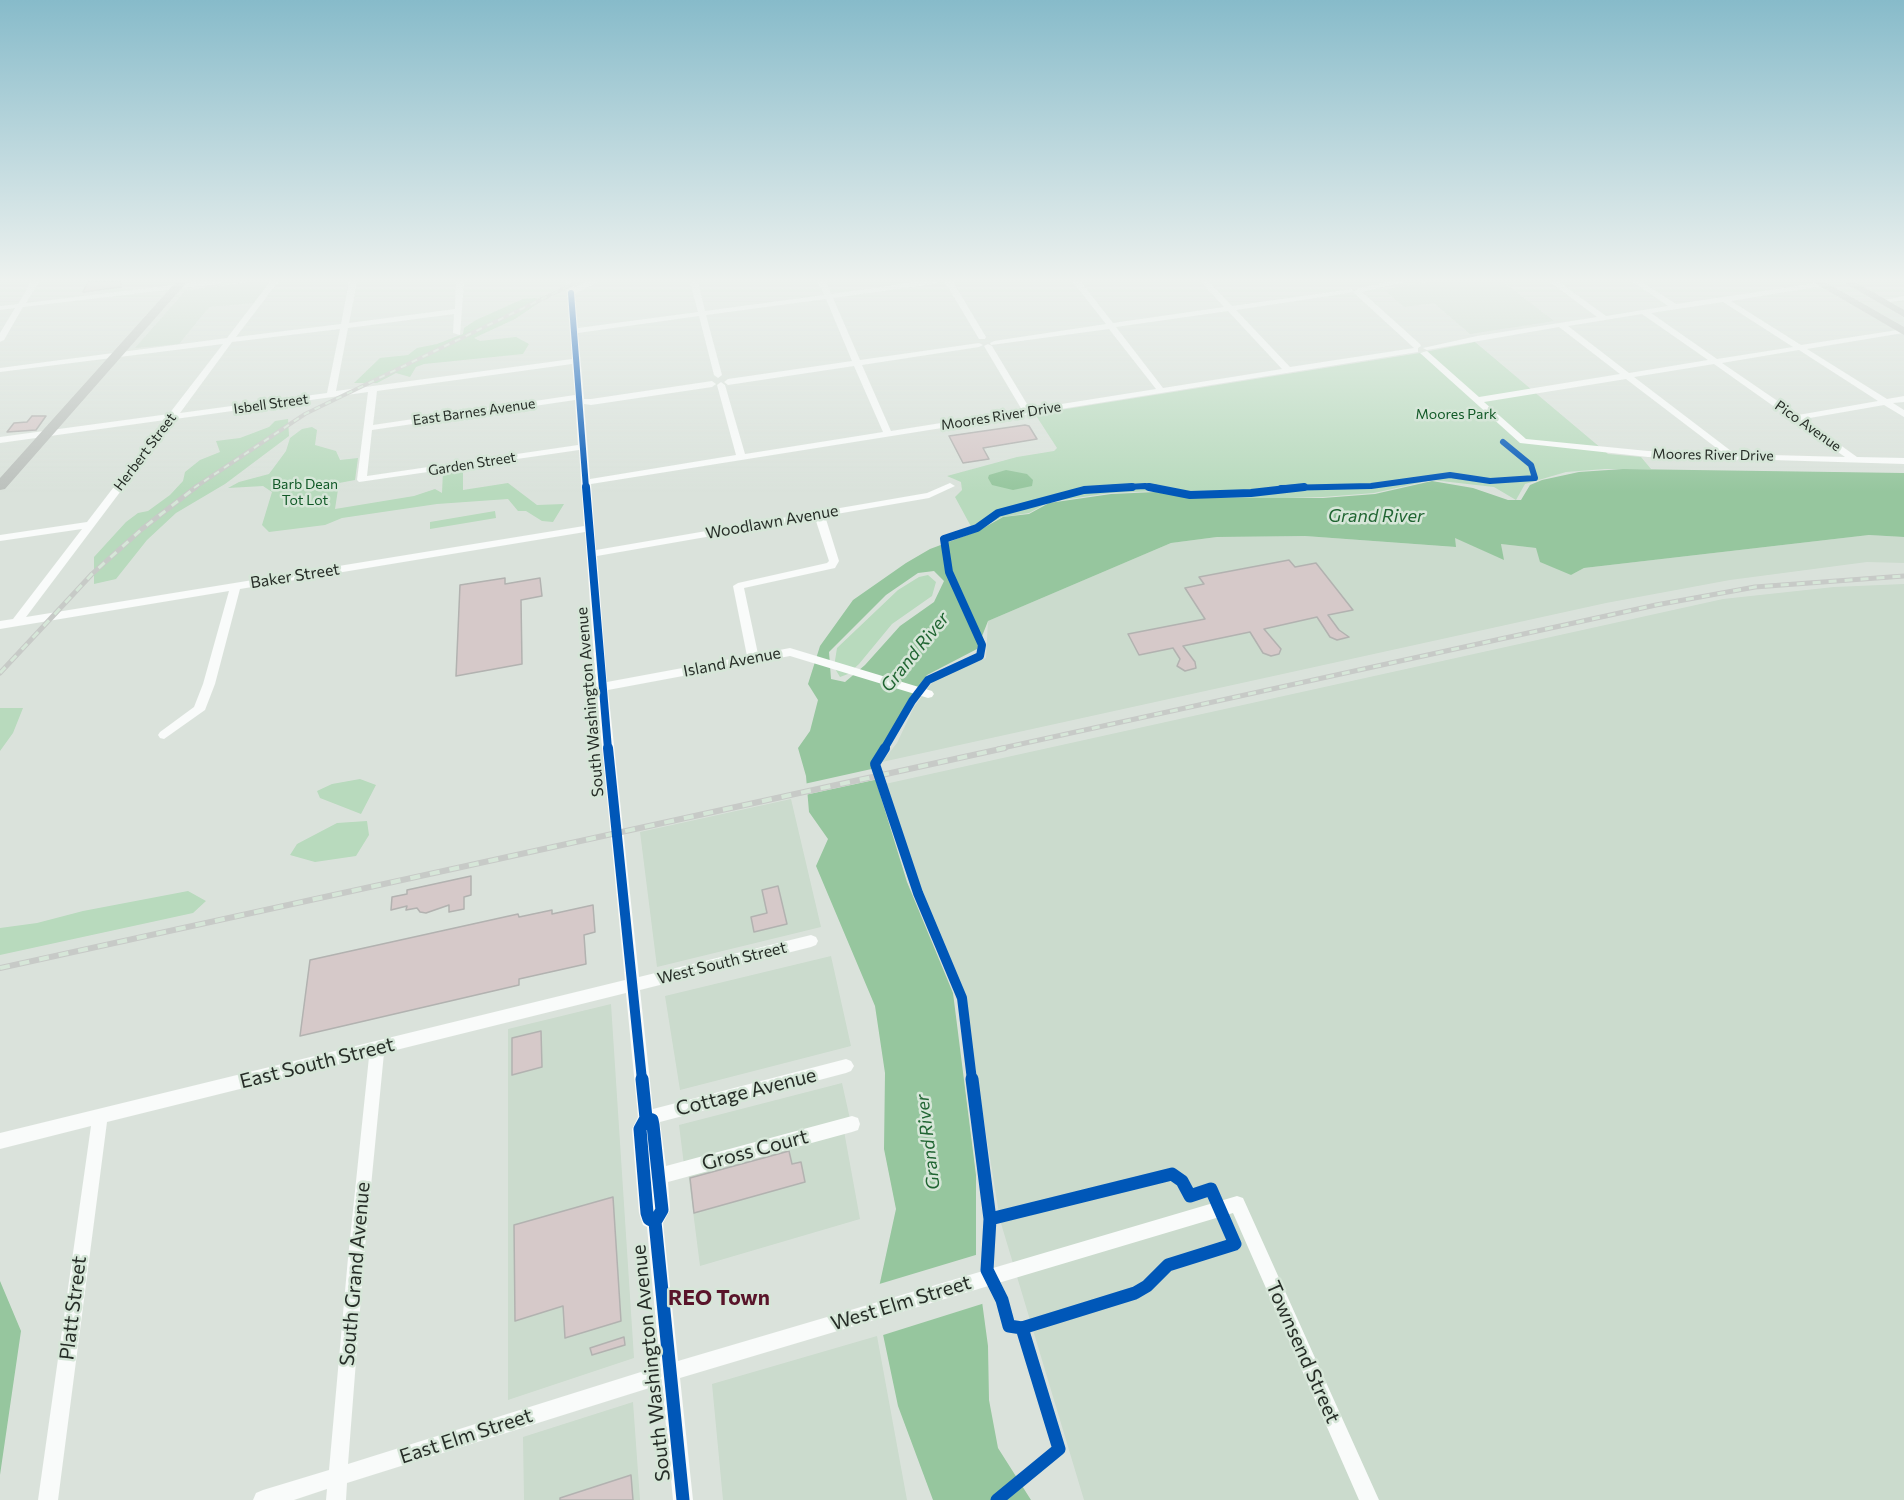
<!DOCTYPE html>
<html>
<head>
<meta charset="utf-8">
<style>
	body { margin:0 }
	canvas { display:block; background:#dae2db }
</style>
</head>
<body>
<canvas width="1904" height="1500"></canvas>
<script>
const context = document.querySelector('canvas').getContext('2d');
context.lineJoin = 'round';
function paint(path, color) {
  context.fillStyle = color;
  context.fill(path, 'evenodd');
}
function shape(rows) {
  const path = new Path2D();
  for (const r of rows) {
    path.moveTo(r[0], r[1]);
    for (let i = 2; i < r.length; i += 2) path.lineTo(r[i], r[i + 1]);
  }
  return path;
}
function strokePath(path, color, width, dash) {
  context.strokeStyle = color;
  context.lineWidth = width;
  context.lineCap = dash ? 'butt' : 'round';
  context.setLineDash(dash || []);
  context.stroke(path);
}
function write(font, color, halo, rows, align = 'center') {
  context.font = font + ' Commissioner,sans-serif';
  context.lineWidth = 5;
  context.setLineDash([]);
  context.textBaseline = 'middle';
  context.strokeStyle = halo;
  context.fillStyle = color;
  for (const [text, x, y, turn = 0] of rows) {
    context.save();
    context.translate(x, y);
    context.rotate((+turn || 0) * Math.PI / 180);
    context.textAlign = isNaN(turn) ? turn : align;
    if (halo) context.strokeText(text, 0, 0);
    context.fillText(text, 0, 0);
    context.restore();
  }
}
const built = shape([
	[246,282,270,282,254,303,209,307,179,344,135,348,185,291],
	[1426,282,1503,282,1554,321,1470,334,1434,303,1404,307,1385,290],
	[1869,535,1904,537,1904,563,1867,562,1730,580,1606,603,882,762,897,743,914,707,934,680,986,658,988,621,1171,543,1217,537,1305,536,1455,547,1454,537,1503,559,1501,544,1536,548,1571,575,1584,568],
	[1904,584,1904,1500,1084,1500,1000,1220,964,997,912,870,885,784,1723,599,1834,587],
	[791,799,821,927,657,967,640,832],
	[831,956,851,1046,680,1090,665,996],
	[611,1004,634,1358,508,1400,508,1029],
	[842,1083,850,1119,684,1165,679,1125],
	[844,1131,860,1219,700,1266,688,1172],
	[877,1336,907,1500,723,1500,712,1384],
	[633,1402,640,1500,524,1500,523,1437]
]);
const green = shape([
	[536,298,540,302,515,319,474,338,480,341,516,337,529,344,523,354,424,364,416,367,410,377,396,373,377,383,354,383,380,358,408,355,417,348,437,344,463,334,464,328,476,320,523,299],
	[1475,342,1608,454,1641,457,1651,469,1605,469,1566,472,1525,484,1516,500,1494,487,1432,480,1374,493,1323,497,1250,499,1195,497,1156,491,1110,493,1049,502,1029,513,1002,517,974,532,955,497,962,490,961,482,947,476,1017,457,1054,451,1057,448,1035,414,1420,353],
	[288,419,289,436,225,484,176,513,147,540,116,579,94,584,94,557,126,522,138,513,148,511,170,495,183,481,185,472,200,460,220,452,216,441,240,438,269,427,275,421],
	[312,427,317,430,315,445,336,451,340,460,358,458,355,480,339,483,335,509,414,496,435,489,442,493,443,471,463,468,463,490,508,483,537,505,564,504,553,522,542,521,526,511,518,511,508,499,437,504,342,518,325,525,269,532,262,525,272,492,263,486,228,488,239,482,269,474,286,451,290,438,302,429],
	[495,511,496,518,430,529,430,522],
	[928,575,936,582,932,596,892,624,859,664,848,674,840,677,834,667,837,648,898,590,919,577],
	[0,708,23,708,13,733,0,751],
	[360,779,376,785,361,814,320,798,317,791,332,784],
	[367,821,369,835,356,856,315,862,290,855,297,844,337,823],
	[188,891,206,901,193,913,0,955,0,928,37,923,83,911]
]);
const water = shape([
	[1623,469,1904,473,1904,537,1869,535,1584,568,1571,575,1540,562,1536,548,1501,544,1504,560,1455,538,1456,547,1305,536,1217,537,1171,543,988,621,977,649,927,675,909,699,891,737,877,752,871,765,907,882,953,993,976,1175,976,1257,988,1346,989,1400,998,1448,1031,1500,933,1500,898,1406,876,1301,896,1209,884,1149,885,1073,875,1006,816,866,828,839,809,812,806,776,798,748,810,731,818,700,808,684,820,646,853,600,906,563,930,549,978,531,1003,517,1029,514,1049,503,1111,494,1156,492,1195,498,1323,498,1375,494,1432,481,1473,488,1508,500,1521,500,1530,485,1542,480,1579,472],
	[934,571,944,581,934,602,900,626,865,665,845,682,831,679,829,652,886,595,918,573],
	[1006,470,1027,474,1033,480,1032,486,1013,490,992,485,988,478,989,475],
	[0,1281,21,1331,0,1475]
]);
const pier = shape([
	[876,768,879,779,805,795,804,784],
	[979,1254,985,1303,880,1336,873,1301,876,1285]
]);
const building = shape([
	[88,282,121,282,121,287,83,292,88,282],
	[32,416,46,416,36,430,7,432,14,423,27,422,32,416],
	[1025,425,1029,426,1037,439,983,448,989,459,963,463,949,436,1025,425],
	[1289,560,1295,567,1316,563,1353,610,1328,615,1339,630,1349,637,1337,640,1330,637,1317,617,1264,629,1281,649,1279,654,1271,656,1263,653,1250,632,1183,646,1195,662,1196,668,1185,671,1177,666,1180,659,1173,648,1139,655,1128,634,1205,619,1185,588,1204,584,1199,577,1289,560],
	[505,578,505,584,540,578,542,596,521,600,522,664,456,676,460,585,505,578],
	[471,876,471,895,464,897,464,909,449,912,449,905,426,913,420,912,417,908,406,910,407,906,391,910,392,897,407,894,407,890,471,876],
	[778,886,787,924,754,932,751,917,767,913,762,890,778,886],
	[593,905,595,932,584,935,586,964,519,979,519,985,300,1036,310,960,518,914,519,917,552,910,552,914,593,905],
	[541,1031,542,1067,512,1075,512,1038,541,1031],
	[789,1151,792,1164,801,1162,805,1182,694,1213,690,1178,789,1151],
	[613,1197,621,1321,565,1338,563,1306,515,1321,514,1225,613,1197],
	[624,1337,625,1345,592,1355,590,1348,624,1337],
	[631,1475,633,1500,560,1500,560,1498,631,1475]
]);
const minor = shape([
	[31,282,39,282,26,303,198,282,221,282,217,284,23,307,4,340,0,342,0,333,15,308,0,310,0,306,18,304,31,282],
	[270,282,278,282,236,337,341,324,349,282,357,282,349,323,455,309,456,282,464,282,460,335,453,333,454,314,348,328,336,391,572,359,566,282,574,282,574,288,587,282,597,282,575,294,578,328,698,312,690,282,698,282,705,311,824,295,818,282,826,282,831,294,917,282,937,282,933,284,833,298,860,360,979,343,983,345,979,347,862,365,891,431,1022,410,984,346,988,344,992,346,1030,409,1156,389,1109,329,991,345,990,343,994,341,1106,324,1073,282,1081,282,1113,323,1224,307,1201,282,1209,282,1232,306,1352,289,1353,291,1349,293,1236,310,1290,367,1414,348,1353,292,1359,288,1389,282,1403,282,1362,292,1420,344,1421,346,1418,348,1418,352,591,484,596,550,927,493,950,483,955,486,929,498,825,516,839,561,835,568,744,588,758,654,790,648,932,691,934,694,932,697,928,698,790,656,608,690,639,977,811,935,816,937,818,941,816,945,811,947,640,990,653,1109,846,1059,851,1061,854,1066,851,1071,846,1073,660,1122,666,1166,852,1116,858,1118,860,1124,858,1130,852,1132,668,1182,670,1210,663,1223,678,1361,1237,1196,1243,1198,1379,1500,1359,1500,1233,1213,680,1378,693,1500,673,1500,662,1384,347,1483,346,1500,326,1500,327,1489,294,1500,253,1500,256,1493,263,1490,329,1470,348,1258,369,1057,107,1122,58,1500,38,1500,91,1126,0,1149,0,1133,625,980,596,687,585,532,240,589,215,684,205,710,164,739,160,738,158,735,160,732,194,707,203,684,229,591,0,629,0,621,13,619,82,529,0,541,0,535,87,522,165,420,0,443,0,437,169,414,223,344,0,372,0,368,227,338,270,282],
	[826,299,852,361,728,379,724,382,728,385,854,366,883,432,745,454,725,385,721,382,717,385,736,455,590,479,584,404,591,405,712,387,716,384,712,381,591,399,584,399,578,333,699,316,714,375,718,378,722,375,706,315,826,299],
	[1228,311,1282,369,1163,388,1116,327,1228,311],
	[340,329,327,393,180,413,232,342,340,329],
	[572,364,575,395,373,425,377,391,572,364],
	[368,392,357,480,359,482,579,450,584,526,26,617,175,419,368,392],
	[575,400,578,445,367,476,372,430,575,400],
	[815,518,829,561,827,563,738,583,733,586,747,656,607,682,597,556,815,518],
	[626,993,638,1117,632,1129,639,1213,643,1225,647,1227,660,1366,348,1464,364,1258,384,1053,626,993],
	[945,282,953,282,986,337,985,339,979,339,945,282],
	[1550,282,1559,282,1606,316,1668,306,1633,282,1642,282,1676,304,1825,282,1825,286,1822,286,1731,301,1801,345,1904,329,1903,333,1807,349,1887,399,1904,396,1904,402,1893,403,1904,410,1904,417,1884,405,1804,419,1857,457,1904,458,1904,464,1739,459,1735,461,1731,459,1648,457,1520,443,1420,353,1427,351,1479,397,1620,374,1559,327,1427,350,1423,348,1477,336,1597,317,1550,282],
	[1723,302,1793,347,1717,359,1651,313,1723,302],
	[1642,314,1708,360,1629,373,1568,326,1642,314],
	[1799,350,1878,401,1798,415,1722,363,1799,350],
	[1714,364,1793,420,1845,457,1735,454,1634,377,1714,364],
	[1626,379,1723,453,1648,451,1526,439,1484,402,1626,379],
	[1904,296,1904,300,1883,303,1879,301,1904,296]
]);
const major = shape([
	[176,282,187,282,5,489,0,490,0,478,176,282],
	[1813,282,1825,282,1904,327,1904,335,1813,282],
	[1843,282,1855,282,1904,310,1904,317,1843,282]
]);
const railFar2 = shape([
	[194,488,305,414,577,282]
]);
const railFar1 = shape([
	[0,673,92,574,142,529,196,487],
	[998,749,1656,605,1755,587,1904,576]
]);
const rail = shape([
	[0,968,1005,748]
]);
const cyclewayFar3 = shape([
	[571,293,586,488],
	[1110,488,1145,486,1157,488],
	[1281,488,1371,486,1450,475,1490,481,1535,478,1531,465,1503,442]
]);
const cyclewayFar2 = shape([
	[586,487,608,749],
	[1149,487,1190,495,1251,493,1304,487],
	[884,749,912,701,928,680,980,656,982,645,949,572,944,539,977,528,998,513,1084,490,1132,487]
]);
const cyclewayFar1 = shape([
	[608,748,642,1080],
	[885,748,875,764,918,893,962,998,972,1080]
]);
const cycleway = shape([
	[642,1079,646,1118],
	[972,1079,990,1219,987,1270,1002,1300,1009,1326,1022,1328,1059,1449,997,1500],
	[646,1118,652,1120,653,1125,662,1210,655,1222,649,1219,647,1213,640,1129,646,1118],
	[990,1219,1172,1174,1182,1181,1190,1196,1211,1189,1235,1244,1168,1265,1147,1286,1135,1293,1022,1328],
	[655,1222,683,1500]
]);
const farStreetnames = [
	["Isbell Street",271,404,-8],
	["East Barnes Avenue",474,412,-8],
	["Moores River Drive",1001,416,-9],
	["Pico Avenue",1808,426,35],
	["Herbert Street",145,452,-53],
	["Moores River Drive",1713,455,1],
	["Garden Street",472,464,-9]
];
const farParknames = [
	["Moores Park",1456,414],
	["Barb Dean",305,484],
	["Tot Lot",305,500]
];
const streetNames = [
	["Woodlawn Avenue",772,522,-10],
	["Baker Street",295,576,-9],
	["Island Avenue",732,662,-11],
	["South Washington Avenue",590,702,-95],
	["West South Street",722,963,-14]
];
const waterNames = [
	["Grand River",1376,516],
	["Grand River",915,652,-51],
	["Grand River",928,1142,-97]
];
const nearStreetnames = [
	["East South Street",317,1063,-14],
	["Cottage Avenue",746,1092,-14],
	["Gross Court",755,1150,-15],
	["South Grand Avenue",355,1274,-85],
	["West Elm Street",901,1303,-17],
	["Platt Street",73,1308,-83],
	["Townsend Street",1303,1352,66],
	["South Washington Avenue",651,1363,-96],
	["East Elm Street",466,1436,-18]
];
const nearNeighbourhoodnames = [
	["REO Town",719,1298]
];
paint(built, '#cbdbcd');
paint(green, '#b8dabd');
paint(water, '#96c69e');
paint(pier, '#dae2db');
paint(building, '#d6c9c9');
strokePath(building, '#b2b2b0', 1.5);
paint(minor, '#f9fbfa');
paint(major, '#bcc1bd');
strokePath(railFar2, '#c7cac7', 4);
strokePath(railFar1, '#c7cac7', 5);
strokePath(rail, '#c7cac7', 6);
strokePath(railFar2, '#d6e6d8', 2, [6]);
strokePath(railFar1, '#d6e6d8', 3, [8]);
strokePath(rail, '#d6e6d8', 4, [10]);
strokePath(cyclewayFar3, '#0057b8', 6);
strokePath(cyclewayFar2, '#0057b8', 8);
strokePath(cyclewayFar1, '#0057b8', 10);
strokePath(cycleway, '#0057b8', 13);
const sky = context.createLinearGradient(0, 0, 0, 492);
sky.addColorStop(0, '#87bbca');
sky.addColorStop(0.57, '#eef2ef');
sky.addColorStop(1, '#eef2ef00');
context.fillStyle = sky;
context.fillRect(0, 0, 1904, 492);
write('14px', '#262d27', '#d6e6d8', farStreetnames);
write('14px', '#115927', '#d6e6d8', farParknames);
write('16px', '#262d27', '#d6e6d8', streetNames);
write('italic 18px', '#206532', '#d6e6d8', waterNames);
write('20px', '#262d27', '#d6e6d8', nearStreetnames);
write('bold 21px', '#59152a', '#d6e6d8', nearNeighbourhoodnames);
</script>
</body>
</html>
